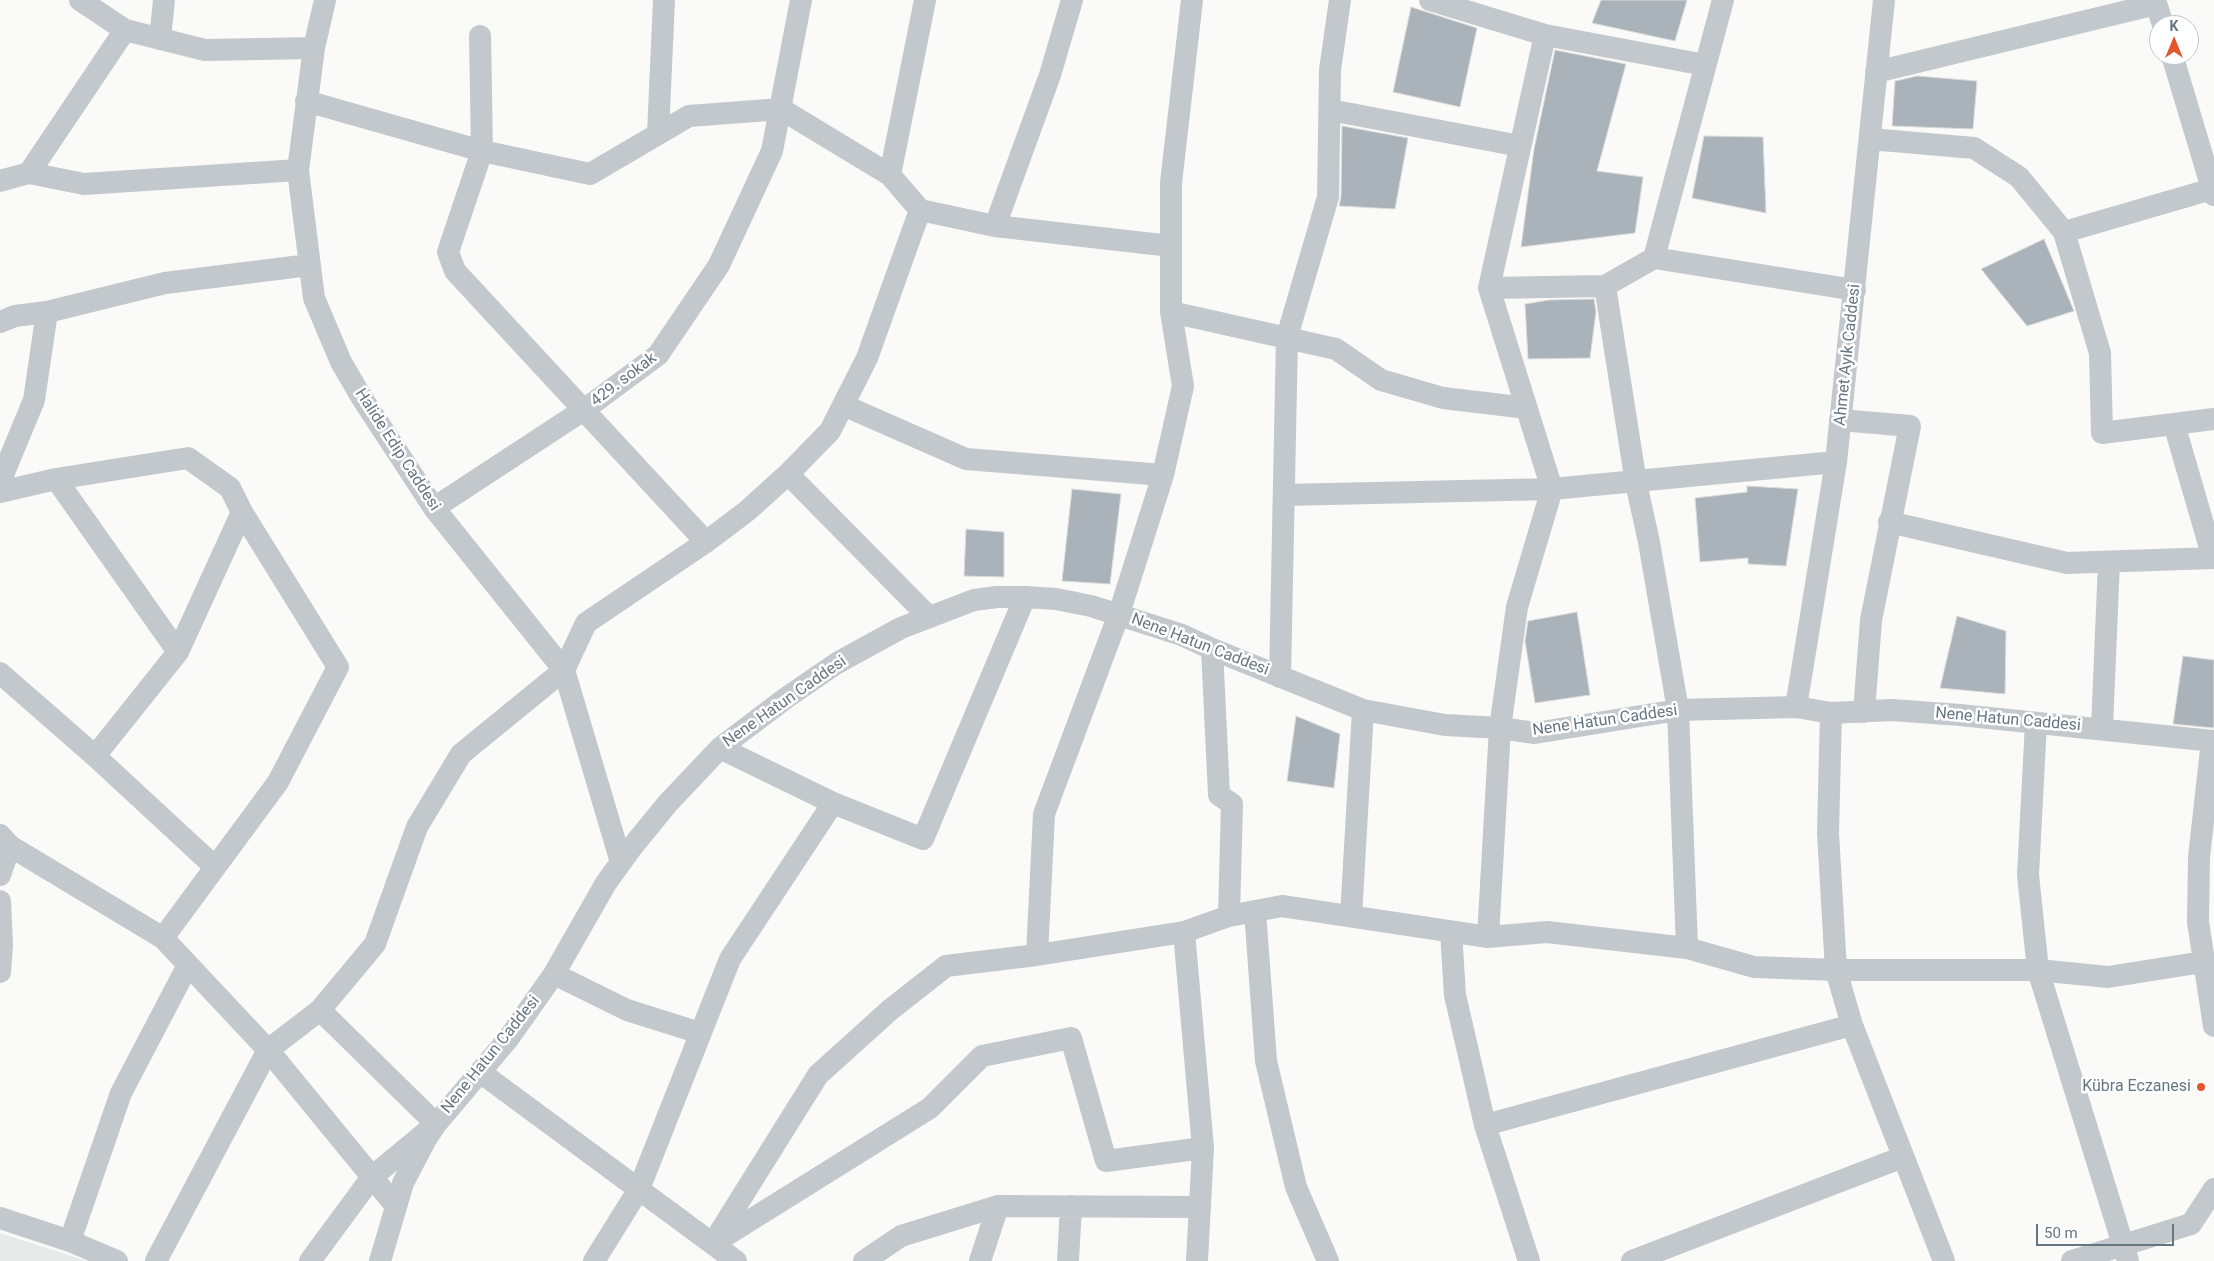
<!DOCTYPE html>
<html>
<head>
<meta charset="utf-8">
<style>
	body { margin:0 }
	#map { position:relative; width:2214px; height:1261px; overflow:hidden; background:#fafaf8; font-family:Roboto,sans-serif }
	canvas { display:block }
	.north { position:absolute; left:2149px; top:15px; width:50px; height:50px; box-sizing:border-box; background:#fff; border:1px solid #c1c8cd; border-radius:50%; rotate:0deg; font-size:14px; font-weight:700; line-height:20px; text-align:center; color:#657683 }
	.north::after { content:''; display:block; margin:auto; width:18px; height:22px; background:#e4572e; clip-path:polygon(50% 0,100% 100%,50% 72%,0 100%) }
	.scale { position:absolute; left:2036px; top:1224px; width:138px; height:22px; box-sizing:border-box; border:2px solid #657683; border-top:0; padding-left:6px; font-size:15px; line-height:18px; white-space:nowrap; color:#657683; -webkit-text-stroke:4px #fff; paint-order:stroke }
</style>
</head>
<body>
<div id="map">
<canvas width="2214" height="1261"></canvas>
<div class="north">K</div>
<div class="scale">50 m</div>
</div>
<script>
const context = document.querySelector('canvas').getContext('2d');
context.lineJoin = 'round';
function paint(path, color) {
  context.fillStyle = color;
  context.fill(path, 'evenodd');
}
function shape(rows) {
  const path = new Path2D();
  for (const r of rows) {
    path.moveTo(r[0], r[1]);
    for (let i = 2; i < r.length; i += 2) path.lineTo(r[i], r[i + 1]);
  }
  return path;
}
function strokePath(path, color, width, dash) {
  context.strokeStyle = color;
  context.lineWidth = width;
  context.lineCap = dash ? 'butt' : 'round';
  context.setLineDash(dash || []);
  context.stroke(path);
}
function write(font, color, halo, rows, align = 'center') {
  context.font = font + ' Roboto,sans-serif';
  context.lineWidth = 5;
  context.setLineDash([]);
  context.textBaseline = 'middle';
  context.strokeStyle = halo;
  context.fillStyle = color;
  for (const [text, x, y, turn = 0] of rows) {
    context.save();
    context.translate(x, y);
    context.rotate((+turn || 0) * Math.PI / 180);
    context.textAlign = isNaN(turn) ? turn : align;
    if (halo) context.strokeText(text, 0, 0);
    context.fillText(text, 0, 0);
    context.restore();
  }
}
const built = shape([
	[0,1233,87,1261,0,1261]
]);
const building = shape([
	[1601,0,1687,0,1675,41,1592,23,1601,0],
	[1411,7,1477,28,1460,107,1393,92,1411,7],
	[1555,50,1626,64,1597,171,1643,177,1635,233,1521,247,1534,149,1555,50],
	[1917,76,1977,81,1973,129,1892,126,1895,81,1917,76],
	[1342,126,1408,138,1395,209,1339,206,1341,197,1342,126],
	[1704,136,1763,137,1766,213,1692,198,1704,136],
	[2044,239,2074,311,2027,326,1981,269,2044,239],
	[1594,299,1596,312,1590,358,1528,359,1525,304,1549,300,1594,299],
	[1747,486,1798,489,1786,566,1748,564,1748,558,1700,562,1695,498,1747,492,1747,486],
	[1072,489,1121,494,1110,584,1062,581,1072,489],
	[966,529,1004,532,1004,577,964,576,966,529],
	[1577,612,1590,695,1535,703,1525,641,1528,621,1577,612],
	[1957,616,2006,631,2005,694,1940,688,1957,616],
	[2183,656,2214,660,2214,728,2173,724,2183,656],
	[1296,716,1340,734,1334,788,1287,781,1296,716]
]);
const minor = shape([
	[80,0,125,30,205,50,314,48],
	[325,0,314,48,298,170,314,298,341,362,362,398,434,508,564,670,621,862],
	[1430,0,1545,35,1705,65],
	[2155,0,2163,25],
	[480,36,482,151,448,252,455,271,706,542],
	[160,39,164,0],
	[2172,55,2214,195],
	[1876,72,2156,4],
	[306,101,482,151,590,174,689,116,781,109,890,175,920,210,995,226,1171,246],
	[1330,110,1520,146],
	[658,134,664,0],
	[1870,139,1974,148,2019,177,2064,232,2100,353,2102,433,2214,419],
	[29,173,125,30],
	[890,175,925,0],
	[0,181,29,173,84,184,298,170],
	[995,226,1050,75,1072,0],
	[2064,232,2212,189],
	[1654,258,1855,290],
	[1605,286,1636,483,1649,542,1678,710,1687,948],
	[1489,288,1605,286,1654,258,1723,0],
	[1171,312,1336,349,1381,380,1443,398,1527,408],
	[0,322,15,316,47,312,165,283,309,265],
	[843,405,966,459,1163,475],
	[1840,420,1910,426,1871,620,1864,712],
	[2174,424,2213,558],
	[788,474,929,617],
	[56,479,178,652],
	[0,482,34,400,47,312],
	[0,492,56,479,188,458,230,488,242,512,338,667,278,782,163,938],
	[1284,495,1552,489,1836,462],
	[434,508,585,409,658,355,719,265,772,151,801,0],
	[1889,522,2067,563,2214,558],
	[1212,649,1219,795,1232,804,1229,916],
	[0,673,95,756,215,867],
	[1280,677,1287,337,1328,197,1330,70,1340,0],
	[1796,707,1836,462,1884,0],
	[1831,713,1828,833,1836,970,1852,1025,1944,1261],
	[2036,723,2028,875,2038,970,2128,1261],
	[2102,728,2109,562],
	[2212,741,2199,857,2198,922,2214,1026],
	[720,748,833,803,923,839,1025,597],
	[95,756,178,652,242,512],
	[0,835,10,846,163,938,268,1050,395,1205],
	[0,875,10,846],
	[0,901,2,946,0,972],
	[1255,911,1266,1061,1296,1187,1328,1261],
	[1351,916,1363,710],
	[1184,932,1203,1148,1197,1261],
	[1451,932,1455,995,1485,1125,1529,1261],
	[1488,937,1500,728,1517,607,1552,489,1489,288,1545,35],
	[1037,955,1044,814,1119,614,1163,475,1183,386,1171,312,1171,183,1192,0],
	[554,974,627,1010,700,1033],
	[480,1072,736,1261],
	[1485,1125,1852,1025],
	[0,1218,70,1241,117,1261],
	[70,1241,121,1093,188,965],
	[717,1241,930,1108,982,1056,1071,1038,1106,1161,1203,1148],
	[713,1243,818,1075,890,1010,946,966,1037,955,1184,932,1229,916,1282,906,1488,937,1547,932,1687,948,1754,967,1836,970,2038,970,2108,977,2203,962],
	[156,1261,268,1050,320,1010,375,944,417,827,461,754,564,670,586,623,706,542,747,511,788,474,830,431,867,358,920,210],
	[310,1261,372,1177,436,1124,320,1010],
	[380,1261,403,1183,426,1139,436,1124,508,1039,554,974,606,883,632,847,668,803,720,748,786,698,837,663,901,628,974,600,997,597,1025,597,1056,599,1091,606,1182,635,1212,649,1363,710,1445,725,1500,728,1535,733,1678,710,1796,707,1831,713,1892,710,1960,715,2214,741],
	[594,1261,639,1189,730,959,833,803],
	[864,1261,901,1236,998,1206,1200,1207],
	[980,1261,998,1206],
	[1068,1261,1071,1206],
	[1632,1261,1903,1157],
	[2072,1261,2191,1224,2214,1189]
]);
const markers = [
	[2201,1087,5,"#e4572e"]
];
const streetNames = [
	["Ahmet Ayık Caddesi",1848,355,-84],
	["429. sokak",624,380,-37],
	["Halide Edip Caddesi",397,450,57],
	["Nene Hatun Caddesi",1200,645,21],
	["Nene Hatun Caddesi",785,702,-35],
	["Nene Hatun Caddesi",2008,720,5],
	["Nene Hatun Caddesi",1605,721,-8],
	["Nene Hatun Caddesi",491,1055,-51]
];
const poiNames = [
	["Kübra Eczanesi",2191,1087]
];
paint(built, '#e8e9e9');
paint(building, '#aab3b9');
strokePath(building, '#dcdcda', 1);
strokePath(minor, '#c3c8cc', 22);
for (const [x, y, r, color] of markers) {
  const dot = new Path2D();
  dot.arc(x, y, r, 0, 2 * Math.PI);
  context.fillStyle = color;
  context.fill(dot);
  strokePath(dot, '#fff', 2);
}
write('16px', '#657683', '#fff', streetNames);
write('16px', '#657683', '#fff', poiNames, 'right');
</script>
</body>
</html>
